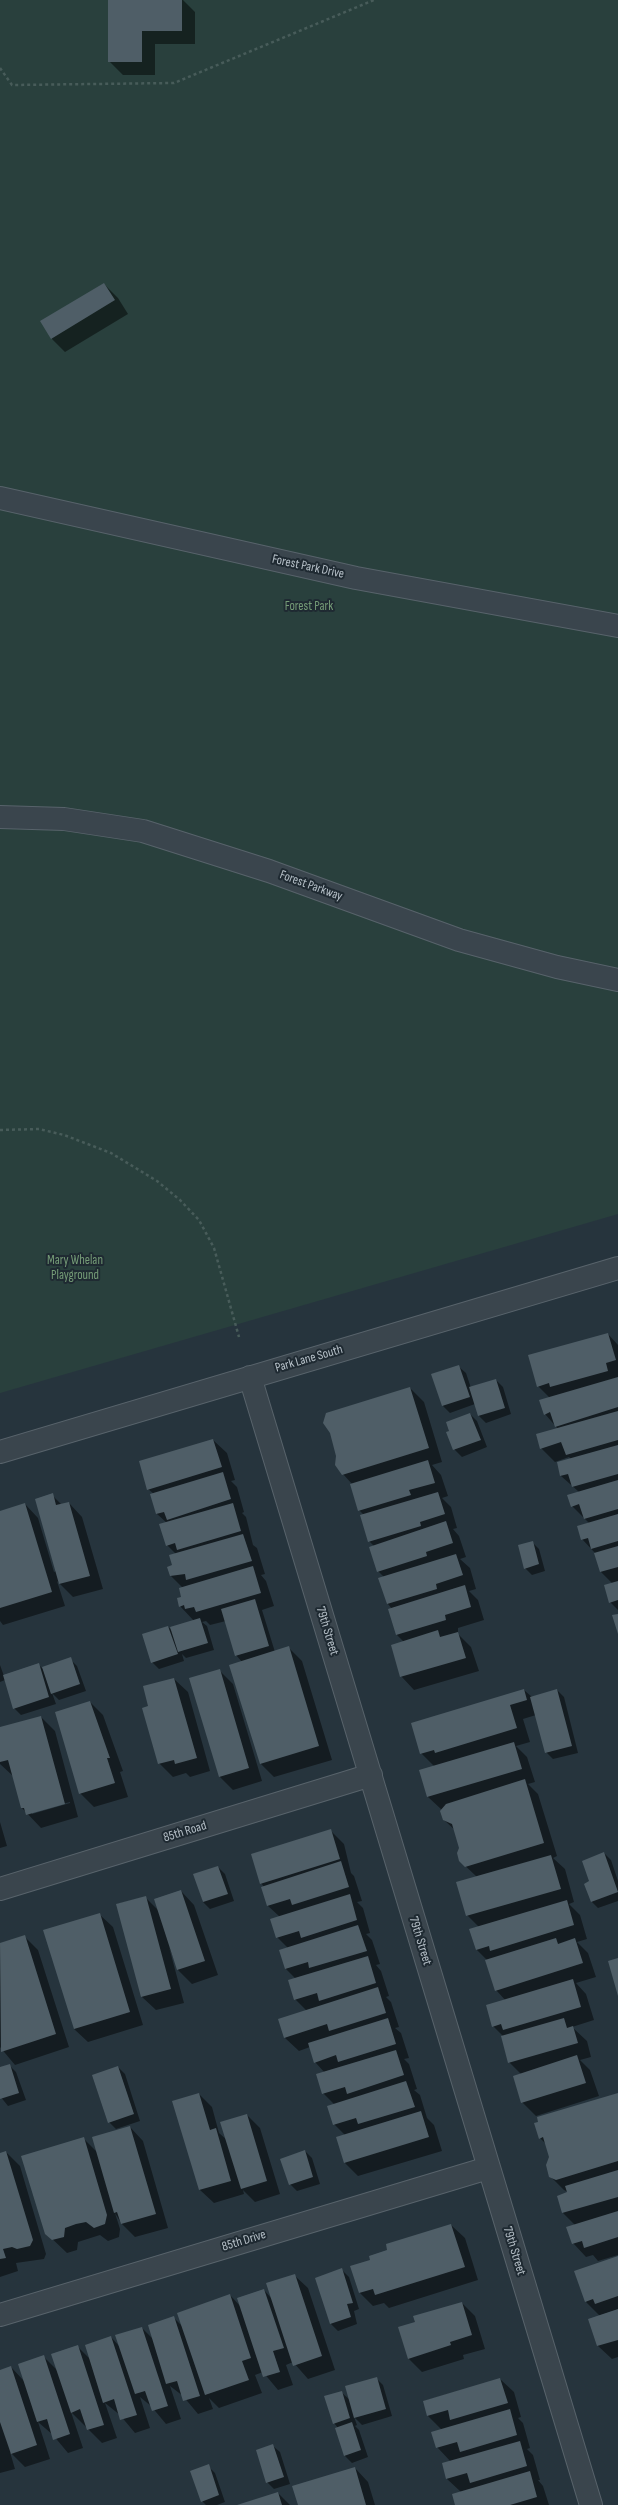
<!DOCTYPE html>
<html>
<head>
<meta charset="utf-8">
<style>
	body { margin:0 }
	canvas { display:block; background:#26343d }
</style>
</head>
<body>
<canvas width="618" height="2505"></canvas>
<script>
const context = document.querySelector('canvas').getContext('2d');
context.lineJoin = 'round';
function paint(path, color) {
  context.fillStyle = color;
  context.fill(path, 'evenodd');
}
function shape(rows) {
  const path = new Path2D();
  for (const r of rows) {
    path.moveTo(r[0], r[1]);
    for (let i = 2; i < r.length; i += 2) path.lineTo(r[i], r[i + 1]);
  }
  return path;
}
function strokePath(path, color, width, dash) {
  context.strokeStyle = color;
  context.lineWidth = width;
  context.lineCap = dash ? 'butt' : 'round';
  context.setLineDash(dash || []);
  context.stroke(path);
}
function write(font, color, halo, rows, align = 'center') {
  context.font = font + ' "Sofia Sans Condensed",sans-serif';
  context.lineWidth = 4;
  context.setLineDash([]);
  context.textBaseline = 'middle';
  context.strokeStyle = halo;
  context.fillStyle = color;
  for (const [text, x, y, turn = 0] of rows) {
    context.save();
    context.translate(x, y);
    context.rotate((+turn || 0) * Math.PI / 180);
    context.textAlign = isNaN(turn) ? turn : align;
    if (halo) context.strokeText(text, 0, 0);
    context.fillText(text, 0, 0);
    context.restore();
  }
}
const green = shape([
	[0,0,618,0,618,1214,0,1393]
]);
const shadow = shape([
	[109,0,183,0,195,12,195,44,155,44,155,75,123,75,109,61],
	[104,284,118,298,128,314,65,352,52,339,42,322],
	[608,1334,618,1345,618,1610,610,1602,612,1583,601,1572,595,1553,582,1539,589,1523,572,1506,579,1492,561,1476,558,1463,571,1459,569,1457,555,1462,541,1448,558,1429,545,1414,550,1398,538,1386],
	[458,1366,466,1373,471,1388,496,1380,503,1387,511,1414,486,1423,479,1416,475,1404,450,1413,443,1406],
	[410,1388,424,1402,442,1462,432,1465,441,1475,448,1496,442,1498,451,1507,457,1528,453,1529,459,1536,466,1557,460,1559,470,1568,476,1589,469,1591,478,1600,484,1620,458,1628,458,1634,471,1647,479,1671,414,1690,401,1676,404,1642,397,1635,389,1610,392,1609,388,1604,384,1577,378,1571,374,1546,369,1541,364,1515,359,1510,352,1484,343,1474],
	[470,1414,477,1421,487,1447,462,1457,455,1450,448,1432],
	[213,1440,227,1453,235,1480,231,1481,237,1487,244,1512,242,1513,246,1517,253,1545,257,1548,265,1574,261,1575,266,1581,274,1606,262,1610,275,1652,288,1647,302,1661,332,1760,274,1777,261,1764,230,1666,242,1662,236,1655,226,1621,210,1625,206,1621,202,1622,207,1626,214,1650,186,1658,182,1654,184,1661,159,1669,152,1662,168,1627,173,1631,194,1621,180,1606,183,1588,171,1576,176,1554,167,1545,167,1523,157,1514,152,1495,154,1494,148,1489],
	[52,1495,62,1505,69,1503,82,1517,103,1589,73,1597,57,1581,65,1606,3,1625,0,1621,0,1512,25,1504,38,1518,54,1572,56,1571],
	[532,1542,539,1549,545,1571,532,1575,525,1568],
	[70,1659,77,1666,86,1691,59,1700,52,1693,56,1704,21,1715,14,1708,5,1680,0,1682,0,1665,4,1676,38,1664,45,1671],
	[219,1670,233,1684,262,1781,233,1790,220,1777],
	[174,1679,188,1692,210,1771,190,1777,186,1773,173,1777,159,1763,149,1707],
	[524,1690,532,1697,557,1690,564,1697,578,1753,553,1759,546,1752,536,1715,523,1719,530,1742,516,1746,527,1757,535,1782,528,1784,538,1794,557,1856,553,1858,565,1869,574,1902,569,1904,580,1915,587,1939,577,1942,588,1953,596,1977,576,1983,586,1994,594,2020,572,2027,587,2041,591,2057,580,2060,590,2070,599,2096,536,2116,522,2102,521,2074,509,2062,503,2036,493,2026,506,2001,496,1990,487,1960,476,1949,479,1927,467,1915,477,1877,460,1861,460,1848,456,1831,444,1820,442,1810,428,1797,434,1766,421,1753],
	[90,1702,103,1715,123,1771,120,1772,128,1797,94,1807,80,1793],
	[41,1717,55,1731,78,1817,41,1828,22,1808,13,1776,0,1764,0,1728],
	[70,1802,70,1803,32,1814,32,1812],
	[0,1822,7,1846,0,1848],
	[330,1830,344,1844,351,1873,354,1876,362,1901,357,1902,363,1908,370,1933,366,1934,372,1940,380,1964,376,1965,381,1971,389,1996,386,1997,391,2002,399,2027,395,2028,401,2033,409,2058,404,2059,409,2064,417,2089,414,2090,420,2095,427,2118,434,2125,442,2151,358,2176,345,2163,345,2135,334,2124,334,2104,323,2093,325,2073,315,2062,310,2047,299,2051,285,2038,307,2011,295,1999,296,1979,286,1969,288,1948,277,1937,280,1917,268,1906,264,1887,261,1883],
	[604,1853,611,1860,618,1881,618,1901,598,1908,591,1901],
	[218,1867,225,1874,234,1901,210,1909,203,1902,195,1875],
	[181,1891,194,1905,218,1975,192,1984,178,1970,169,1947,184,2003,156,2010,142,1997,117,1904,145,1897,158,1910],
	[99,1914,113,1927,143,2025,88,2042,74,2029],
	[24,1936,38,1950,69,2047,15,2065,0,2047,0,1944],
	[9,2065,16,2072,26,2100,8,2106,0,2096,0,2068],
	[118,2067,125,2074,140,2121,116,2129,109,2122],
	[199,2094,212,2107,219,2133,227,2140,247,2115,260,2128,280,2194,255,2202,243,2190,244,2194,214,2203,200,2190,174,2101],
	[618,2094,618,2255,598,2261,593,2255,586,2257,573,2243,575,2225,563,2213,570,2193,564,2190,550,2176,550,2157,546,2144,540,2138],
	[130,2127,143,2141,168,2228,135,2237,121,2223,115,2213,120,2229,119,2237,108,2241,100,2235,78,2242,77,2250,67,2253,46,2233,83,2138,98,2153],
	[305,2151,312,2158,320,2184,297,2191,290,2184],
	[6,2152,20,2166,46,2254,44,2259,16,2263,18,2271,0,2277,0,2154],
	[451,2225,465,2238,478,2280,389,2308,384,2303,373,2306,360,2293,351,2267,371,2261,389,2250],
	[618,2257,618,2357,612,2359,598,2346,590,2319,600,2316,586,2302],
	[342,2270,349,2277,359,2309,354,2311,357,2324,338,2331,331,2324],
	[294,2275,308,2288,335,2370,308,2379,293,2362,286,2365,293,2385,278,2390,263,2372,255,2375,262,2393,219,2408,209,2398,213,2409,198,2414,183,2396,170,2386,181,2419,166,2424,151,2406,140,2397,150,2428,135,2433,120,2415,105,2403,117,2438,102,2443,71,2412,83,2448,68,2453,53,2435,38,2422,50,2459,25,2467,10,2452,15,2469,0,2473,0,2371,11,2367,24,2381,44,2357,58,2371,78,2347,90,2359,111,2337,120,2347,142,2328,153,2339,174,2318,182,2326,230,2295,241,2307,264,2290,272,2299],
	[462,2303,475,2316,485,2349,463,2355,464,2359,422,2372,408,2358,416,2322],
	[376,2378,383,2385,392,2416,362,2425,354,2417,357,2425,355,2426,359,2430,368,2457,352,2463,345,2456,337,2429,338,2428,334,2423,341,2392,350,2400],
	[500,2379,514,2392,521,2417,518,2418,523,2423,530,2448,527,2449,533,2455,540,2480,538,2480,543,2486,549,2505,456,2505,461,2492,447,2479,443,2464,451,2462,437,2447,442,2430,428,2416,424,2401],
	[273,2446,280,2452,290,2484,274,2489,267,2482],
	[208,2466,215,2473,225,2502,217,2505,206,2505,202,2501],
	[355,2468,368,2482,375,2505,299,2505],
	[278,2493,290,2505,239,2505]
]);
const building = shape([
	[108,0,182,0,182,31,142,31,142,62,108,62],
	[104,283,115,300,51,339,40,321],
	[608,1333,616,1360,606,1363,608,1371,550,1387,549,1383,537,1387,528,1355],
	[459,1365,470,1397,442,1406,431,1374],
	[618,1377,618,1407,555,1427,550,1412,544,1415,539,1400],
	[496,1379,505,1408,478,1416,469,1387],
	[410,1387,429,1448,342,1475,335,1465,336,1456,330,1433,323,1423,326,1413],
	[618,1411,618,1440,566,1455,561,1442,540,1449,536,1434],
	[470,1413,481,1440,453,1450,446,1432,449,1431,446,1422],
	[213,1439,222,1467,147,1490,139,1461],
	[618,1445,618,1474,572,1487,568,1474,560,1476,557,1462],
	[428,1460,435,1483,409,1490,411,1495,358,1511,350,1484],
	[223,1472,231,1499,167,1520,164,1512,156,1514,150,1494],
	[618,1480,618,1509,584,1519,579,1504,571,1507,567,1495],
	[438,1492,445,1514,420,1522,421,1526,368,1542,360,1515],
	[53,1493,56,1505,69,1502,90,1576,59,1584,35,1499],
	[25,1503,52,1592,0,1608,0,1511],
	[233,1503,241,1531,177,1550,175,1543,166,1546,159,1524],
	[618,1514,618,1541,591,1549,588,1538,581,1540,577,1526],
	[446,1521,453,1543,426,1552,427,1556,377,1572,369,1547],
	[243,1534,252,1561,186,1580,185,1574,170,1576,167,1567,172,1565,169,1555],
	[533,1541,539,1564,524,1569,518,1545],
	[618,1546,618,1567,600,1572,594,1553],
	[456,1554,463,1575,436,1584,437,1589,387,1604,378,1578],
	[253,1566,261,1593,196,1612,194,1607,185,1609,184,1605,179,1607,177,1598,181,1597,179,1588],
	[618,1581,618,1600,609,1603,604,1585],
	[465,1585,471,1607,445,1615,446,1620,396,1635,388,1609],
	[255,1599,269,1646,235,1656,221,1609],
	[618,1614,618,1634,612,1615],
	[200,1618,208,1643,178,1652,170,1627],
	[168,1626,178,1654,151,1663,142,1634],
	[438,1630,440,1637,458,1632,466,1658,400,1677,391,1645],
	[289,1646,319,1746,260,1764,229,1665],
	[71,1657,80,1684,51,1694,42,1667],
	[39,1663,49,1697,13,1709,3,1675],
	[220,1669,249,1768,219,1777,189,1678],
	[174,1678,197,1758,175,1764,174,1760,158,1764,142,1708,148,1706,143,1686],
	[524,1689,527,1700,510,1705,517,1728,435,1753,434,1750,420,1754,411,1723],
	[557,1689,572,1746,545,1753,530,1697],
	[90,1701,110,1758,107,1758,115,1783,79,1794,55,1712],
	[41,1716,65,1804,26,1815,24,1808,21,1808,8,1760,0,1762,0,1727],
	[514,1742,522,1769,427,1797,419,1770],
	[525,1779,544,1843,465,1867,459,1861,457,1853,459,1848,452,1824,443,1820,440,1811,446,1804],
	[331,1829,340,1859,260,1884,251,1854],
	[604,1852,618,1892,591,1902,584,1884,589,1881,582,1861],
	[551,1855,561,1889,466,1916,456,1882],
	[341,1861,349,1887,292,1905,290,1899,267,1906,261,1887],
	[218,1866,228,1894,203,1902,193,1874],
	[181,1890,205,1961,177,1970,154,1899],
	[350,1894,357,1920,301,1938,299,1931,276,1938,270,1919],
	[146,1896,171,1989,141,1997,116,1904],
	[567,1900,574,1925,490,1951,489,1946,476,1950,469,1929],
	[100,1913,130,2012,74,2029,43,1930],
	[358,1925,367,1951,309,1968,308,1962,285,1969,279,1950],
	[25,1935,56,2034,1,2052,0,1943],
	[556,1938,558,1944,575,1938,583,1963,495,1991,485,1960],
	[368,1956,376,1983,319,2001,317,1993,294,2000,288,1980],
	[618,1958,618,1996,608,1961],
	[573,1979,581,2007,503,2030,501,2024,492,2027,486,2005],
	[378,1987,386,2013,329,2031,327,2024,284,2038,278,2019],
	[388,2018,396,2044,338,2062,336,2055,314,2063,308,2043],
	[564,2018,567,2028,573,2026,578,2043,508,2063,501,2036],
	[396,2050,404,2075,347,2094,345,2087,322,2094,316,2074],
	[577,2055,586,2083,521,2103,513,2076],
	[10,2064,19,2093,0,2099,0,2067],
	[118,2066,134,2114,108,2123,92,2075],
	[406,2081,415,2107,358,2124,356,2118,333,2125,327,2106],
	[199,2093,210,2130,216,2128,231,2181,199,2190,172,2101],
	[618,2093,618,2161,556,2180,549,2177,546,2165,549,2157,543,2137,539,2139,534,2123,538,2122,537,2117],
	[421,2111,429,2137,344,2163,336,2137],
	[247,2114,267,2181,241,2189,220,2122],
	[130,2126,156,2214,121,2224,117,2212,114,2213,92,2137],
	[84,2137,107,2215,105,2224,94,2228,86,2222,76,2224,65,2228,64,2237,52,2240,45,2234,21,2156],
	[305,2150,313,2177,289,2185,280,2159],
	[6,2151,33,2240,30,2246,17,2249,12,2247,3,2249,6,2258,0,2259,0,2153],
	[618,2170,618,2197,562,2213,557,2196,567,2192,565,2186],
	[618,2211,618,2237,584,2248,582,2241,572,2244,566,2227],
	[451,2224,465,2267,375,2295,373,2289,359,2293,350,2266,370,2260,369,2256,387,2250,386,2244],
	[618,2256,618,2296,595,2304,593,2299,585,2302,574,2271],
	[342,2268,353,2303,347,2304,351,2317,330,2324,315,2278],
	[295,2274,322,2356,293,2366,266,2283],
	[264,2289,284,2348,273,2351,280,2372,263,2377,237,2298],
	[230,2294,251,2358,242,2361,249,2380,205,2395,177,2313],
	[462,2302,472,2335,450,2342,451,2345,408,2359,398,2327,415,2322,413,2316],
	[618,2309,618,2340,597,2346,588,2319],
	[174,2316,200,2396,183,2401,177,2381,166,2384,148,2325],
	[142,2327,168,2406,152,2411,145,2391,135,2394,115,2335],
	[111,2336,137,2415,120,2420,114,2399,103,2403,85,2345],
	[78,2345,104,2425,87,2430,80,2409,71,2413,51,2354],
	[44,2355,70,2434,53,2440,47,2419,37,2422,18,2364],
	[11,2366,37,2445,11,2454,0,2422,0,2370],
	[377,2377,386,2409,354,2418,345,2386],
	[500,2378,508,2403,450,2420,448,2410,427,2416,423,2401],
	[342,2391,350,2418,333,2424,324,2396],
	[510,2409,517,2435,460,2452,457,2442,436,2448,431,2432],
	[352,2422,361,2450,344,2456,335,2428],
	[520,2441,527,2466,470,2483,467,2473,446,2479,442,2463],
	[273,2444,284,2477,266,2483,256,2450],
	[209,2464,219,2495,201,2502,190,2471],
	[355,2467,366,2505,298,2505,292,2486],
	[530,2471,537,2497,510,2505,455,2505,452,2494],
	[278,2492,282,2505,237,2505]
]);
const path = shape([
	[0,68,12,85,174,83,374,0],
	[0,1130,39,1129,64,1135,111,1153,157,1181,180,1200,199,1220,214,1248,239,1337]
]);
const minor = shape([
	[0,498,356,578,618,626],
	[0,817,64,819,143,831,269,871,459,940,557,967,618,980],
	[250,1377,591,2505],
	[0,1452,618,1268],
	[0,1889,371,1775],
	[0,2315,488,2168]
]);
const streetNames = [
	["Forest Park Drive",308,567,12],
	["Forest Parkway",311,886,20],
	["Park Lane South",309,1359,-16],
	["79th Street",327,1631,73],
	["85th Road",185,1832,-17],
	["79th Street",420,1941,73],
	["85th Drive",244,2241,-17],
	["79th Street",514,2251,73]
];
const parkNames = [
	["Forest Park",309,607],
	["Mary Whelan",75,1261],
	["Playground",75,1276]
];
paint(green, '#29403d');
paint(shadow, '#0007');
paint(building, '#4f5e67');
strokePath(minor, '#58636b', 24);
strokePath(path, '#485c5a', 2.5, [3, 3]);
strokePath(minor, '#3a454d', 22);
write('13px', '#b6c0c8', '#1f2a32', streetNames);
write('13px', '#759c77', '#1f2a32', parkNames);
</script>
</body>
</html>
